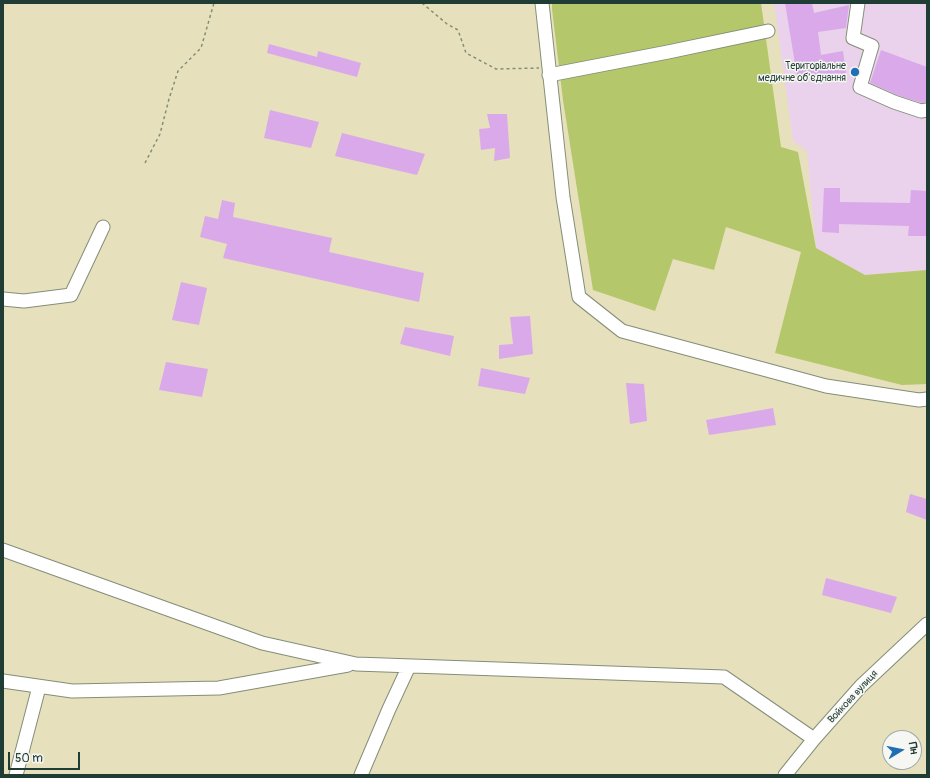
<!DOCTYPE html>
<html>
<head>
<meta charset="utf-8">
<style>
	body { margin:0 }
	#map { position:relative; width:930px; height:778px; overflow:hidden; background:#e7e0bd; font-family:Pangolin,sans-serif }
	canvas { display:block }
	.frame { position:absolute; inset:0; border:4px solid #1f3d34; pointer-events:none }
	.north { position:absolute; left:882px; top:730px; width:40px; height:40px; box-sizing:border-box; background:#f6f6f2; border:1px solid #a0aca6; border-radius:50%; rotate:80deg; font-size:11px; font-weight:700; line-height:16px; text-align:center; color:#1f3d34 }
	.north::after { content:''; display:block; margin:auto; width:14px; height:18px; background:#1f6fb2; clip-path:polygon(50% 0,100% 100%,50% 72%,0 100%) }
	.scale { position:absolute; left:8px; top:752px; width:72px; height:18px; box-sizing:border-box; border:2px solid #1f3d34; border-top:0; padding-left:5px; font-size:12px; line-height:14px; white-space:nowrap; color:#1f3d34; -webkit-text-stroke:3px #f6f6f2; paint-order:stroke }
</style>
</head>
<body>
<div id="map">
<canvas width="930" height="778"></canvas>
<div class="frame"></div>
<div class="north">Пн</div>
<div class="scale">50 m</div>
</div>
<script>
const context = document.querySelector('canvas').getContext('2d');
context.lineJoin = 'round';
function paint(path, color) {
  context.fillStyle = color;
  context.fill(path, 'evenodd');
}
function shape(rows) {
  const path = new Path2D();
  for (const r of rows) {
    path.moveTo(r[0], r[1]);
    for (let i = 2; i < r.length; i += 2) path.lineTo(r[i], r[i + 1]);
  }
  return path;
}
function strokePath(path, color, width, dash) {
  context.strokeStyle = color;
  context.lineWidth = width;
  context.lineCap = dash ? 'butt' : 'round';
  context.setLineDash(dash || []);
  context.stroke(path);
}
function write(font, color, halo, rows, align = 'center') {
  context.font = font + ' Pangolin,sans-serif';
  context.lineWidth = 3;
  context.setLineDash([]);
  context.textBaseline = 'middle';
  context.strokeStyle = halo;
  context.fillStyle = color;
  for (const [text, x, y, turn = 0] of rows) {
    context.save();
    context.translate(x, y);
    context.rotate((+turn || 0) * Math.PI / 180);
    context.textAlign = isNaN(turn) ? turn : align;
    if (halo) context.strokeText(text, 0, 0);
    context.fillText(text, 0, 0);
    context.restore();
  }
}
const built = shape([
	[774,3,927,3,927,270,865,275,816,248,807,151,793,141]
]);
const green = shape([
	[552,3,761,3,781,147,798,152,816,248,865,275,927,270,927,384,902,385,775,353,801,252,726,227,714,270,673,259,655,311,593,290,563,100,552,9]
]);
const building = shape([
	[785,3,812,3,814,13,849,5,846,28,818,32,821,55,843,51,846,73,798,82],
	[269,44,317,57,318,51,361,63,357,77,267,53],
	[881,50,927,67,926,102,922,103,897,95,870,83],
	[270,110,319,122,311,148,264,138],
	[487,114,507,114,510,158,494,161,495,148,481,150,479,129,490,128],
	[342,133,425,154,417,175,335,156],
	[824,188,840,188,840,202,910,203,911,190,927,191,926,236,908,236,909,226,839,224,839,233,822,232],
	[222,200,235,203,233,217,332,238,329,252,424,273,419,302,223,258,227,244,200,237,205,216,218,219],
	[181,282,207,288,199,325,172,320],
	[530,316,533,354,499,359,499,345,513,344,510,317],
	[405,327,454,336,450,356,400,344],
	[166,362,208,369,202,397,159,390],
	[481,368,530,378,525,394,478,386],
	[626,383,644,384,647,421,630,424],
	[773,408,776,425,709,435,706,420],
	[910,494,927,499,927,520,906,512],
	[826,578,897,597,891,613,822,595]
]);
const path = shape([
	[422,3,447,24,458,30,466,53,496,69,539,68],
	[145,163,160,134,169,99,178,71,201,48,214,3]
]);
const minor = shape([
	[542,3,563,197,579,297,622,331,826,386,919,400,927,399],
	[858,3,853,38,872,46,860,87,894,102,921,111,927,110],
	[549,75,668,52,768,31],
	[3,299,24,301,71,295,103,227],
	[3,550,262,643,356,664,724,677,814,739],
	[3,681,72,691,219,688,348,665],
	[16,775,39,687],
	[361,775,389,709,409,666],
	[785,775,814,739,861,686,927,624]
]);
const markers = [
	[855,72,5,"#1f6fb2"]
];
const poiNames = [
	["Територіальне",846,66],
	["медичне об'єднання",846,78]
];
const streetNames = [
	["Войкова вулиця",853,697,-47]
];
paint(built, '#ead1ec');
paint(green, '#b4c76a');
paint(building, '#daa9e9');
strokePath(minor, '#838e78', 15);
strokePath(path, '#838e78', 1.5, [3, 3]);
strokePath(minor, '#fff', 13);
for (const [x, y, r, color] of markers) {
  const dot = new Path2D();
  dot.arc(x, y, r, 0, 2 * Math.PI);
  context.fillStyle = color;
  context.fill(dot);
  strokePath(dot, '#f6f6f2', 1.5);
}
write('10px', '#1f3d34', '#f6f6f2', poiNames, 'right');
write('10px', '#1f3d34', '#f6f6f2', streetNames);
</script>
</body>
</html>
